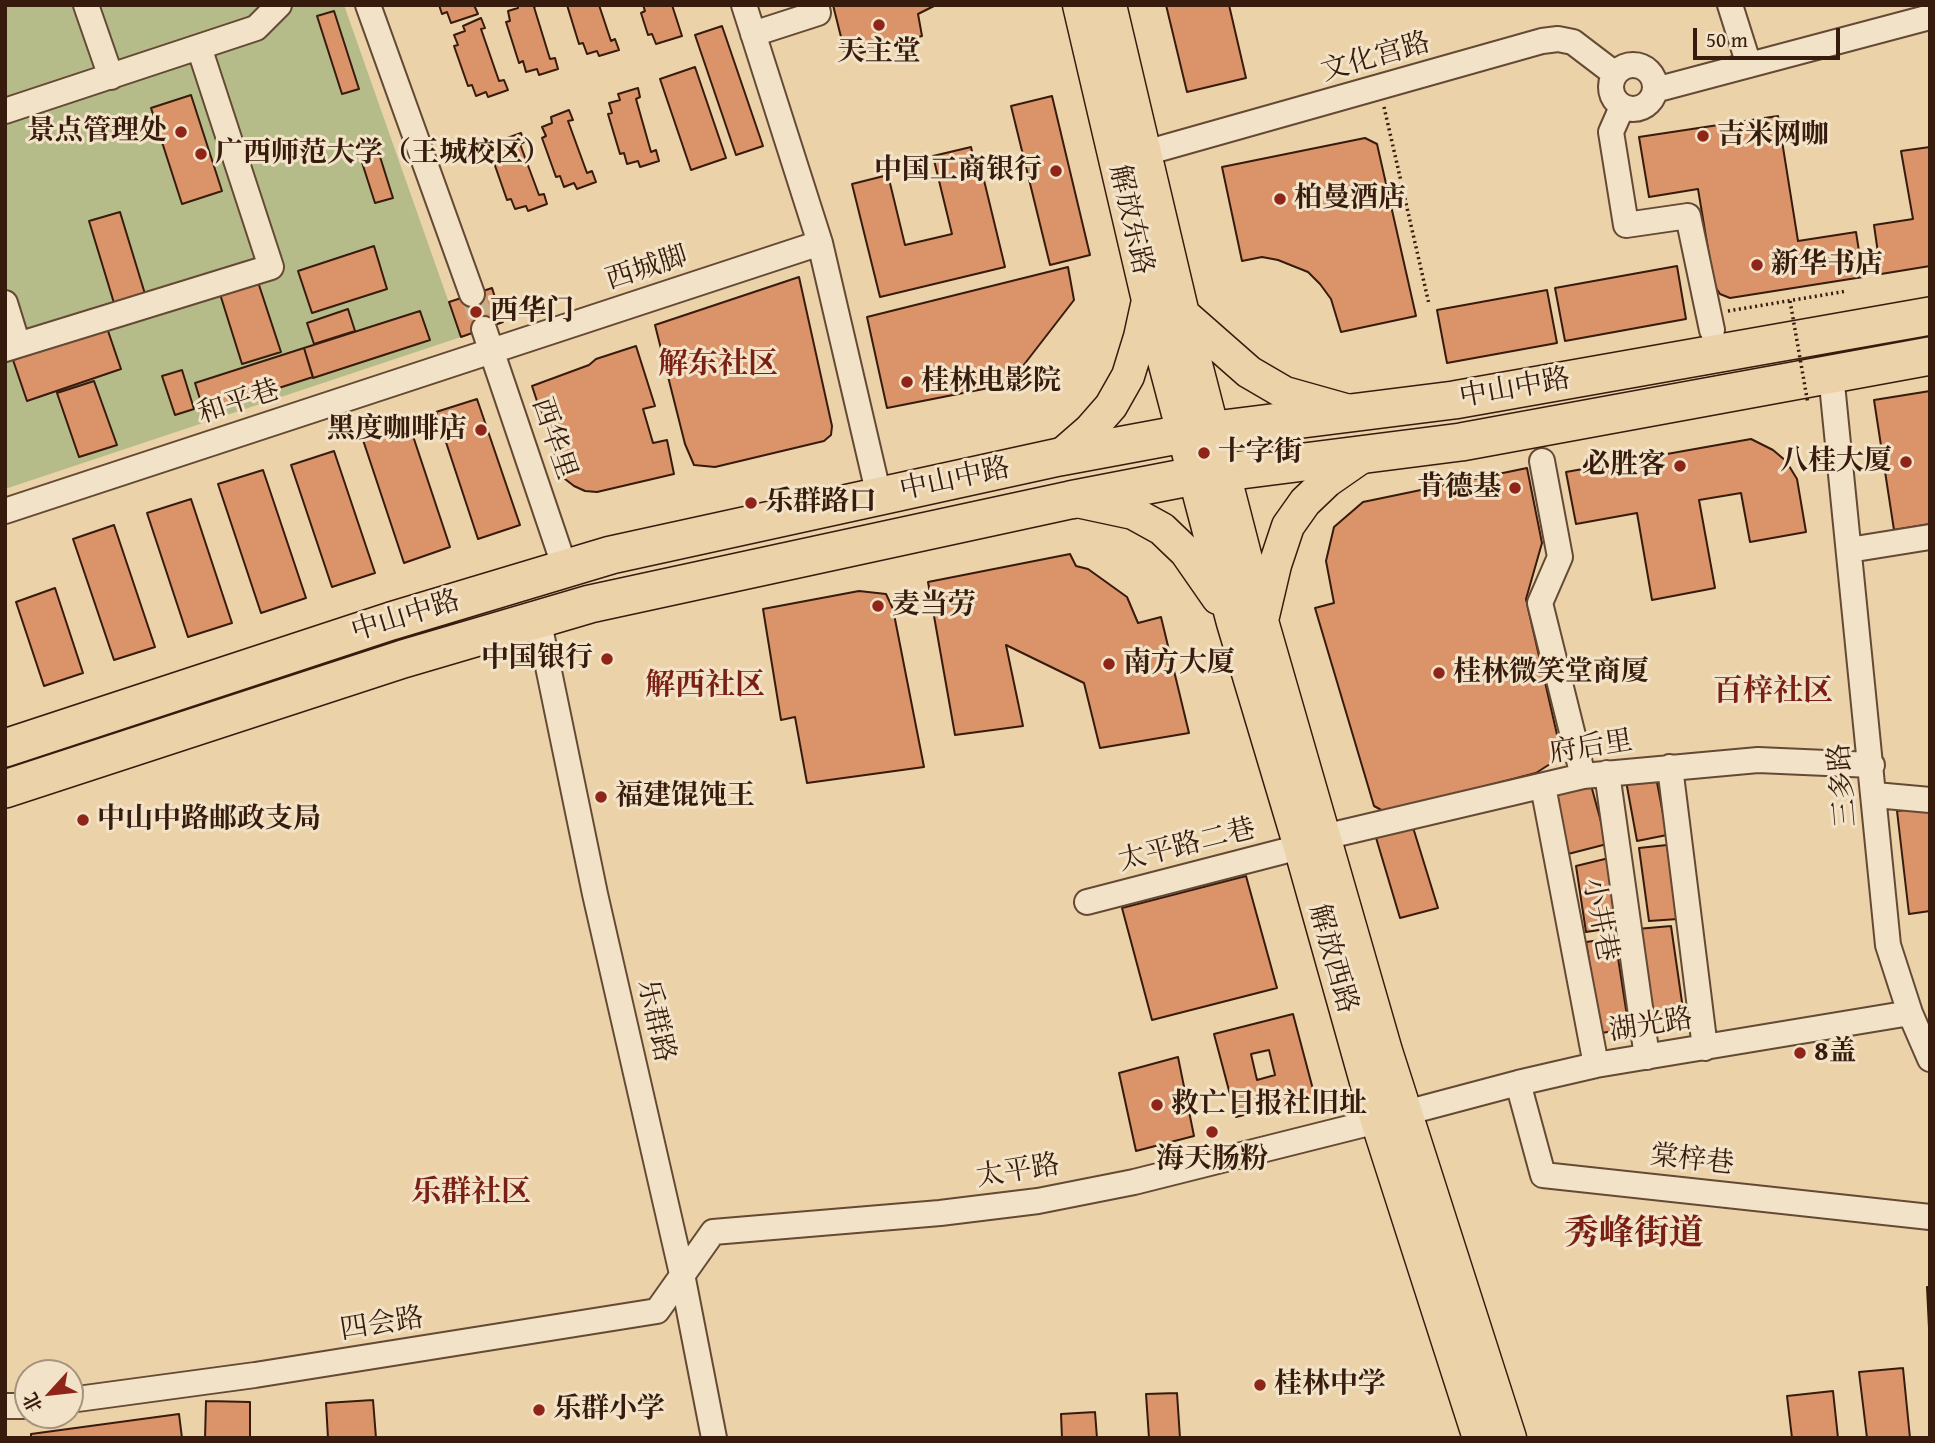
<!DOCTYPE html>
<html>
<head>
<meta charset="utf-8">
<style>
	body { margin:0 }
	#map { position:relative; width:1935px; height:1443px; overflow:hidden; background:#ebd2a9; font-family:"Gentium Book Plus","Noto Serif SC",serif }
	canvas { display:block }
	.frame { position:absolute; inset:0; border:7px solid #371b0d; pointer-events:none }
	.north { position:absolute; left:14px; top:1359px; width:70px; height:70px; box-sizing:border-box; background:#f2e2c7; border:2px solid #a7927d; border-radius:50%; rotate:243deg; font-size:19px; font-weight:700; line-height:28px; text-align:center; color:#371b0d }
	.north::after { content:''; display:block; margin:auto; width:24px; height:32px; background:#8f2418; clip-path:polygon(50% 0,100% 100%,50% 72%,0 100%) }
	.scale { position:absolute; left:1693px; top:28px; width:147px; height:32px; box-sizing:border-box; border:4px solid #371b0d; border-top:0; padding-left:9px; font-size:21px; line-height:24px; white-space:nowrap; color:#371b0d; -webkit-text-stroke:5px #f2e2c7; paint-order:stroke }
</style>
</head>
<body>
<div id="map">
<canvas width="1935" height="1443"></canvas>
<div class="frame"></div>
<div class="north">北</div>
<div class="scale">50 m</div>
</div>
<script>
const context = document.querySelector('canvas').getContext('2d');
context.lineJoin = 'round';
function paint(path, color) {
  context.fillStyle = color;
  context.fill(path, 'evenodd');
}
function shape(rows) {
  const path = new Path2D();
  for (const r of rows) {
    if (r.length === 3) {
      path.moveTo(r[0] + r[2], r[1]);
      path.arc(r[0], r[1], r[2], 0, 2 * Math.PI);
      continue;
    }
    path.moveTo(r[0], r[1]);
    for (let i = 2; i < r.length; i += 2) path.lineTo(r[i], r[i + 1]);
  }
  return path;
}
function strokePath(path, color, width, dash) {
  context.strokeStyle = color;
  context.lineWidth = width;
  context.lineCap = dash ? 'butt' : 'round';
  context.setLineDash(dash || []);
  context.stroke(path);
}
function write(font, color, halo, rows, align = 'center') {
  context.font = font + ' "Gentium Book Plus","Noto Serif SC",serif';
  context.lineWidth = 6;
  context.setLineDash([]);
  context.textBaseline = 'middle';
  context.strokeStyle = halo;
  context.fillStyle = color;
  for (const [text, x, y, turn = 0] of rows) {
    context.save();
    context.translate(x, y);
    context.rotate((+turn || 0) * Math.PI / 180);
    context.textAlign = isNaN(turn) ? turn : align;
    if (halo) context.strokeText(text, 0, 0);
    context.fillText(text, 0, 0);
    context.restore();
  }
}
const green = shape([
	[5,5,344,5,461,337,5,489]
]);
const building = shape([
	[439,5,474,5,478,14,451,23,447,12,442,14,439,5],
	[517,5,538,5,534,7,550,59,555,58,558,69,539,75,537,69,526,72,523,61,519,63,506,22,510,21,508,11,518,8,517,5],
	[567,5,599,5,611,41,615,39,619,50,599,56,597,51,587,54,583,43,579,44,567,5],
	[643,5,672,5,682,36,656,44,652,34,648,35,641,13,645,11,643,5],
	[833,5,936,5,918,14,922,36,846,57,833,5],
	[1166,5,1229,5,1246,78,1187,92,1166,5],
	[334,11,359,89,342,94,317,16,334,11],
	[481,18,485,28,481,29,499,81,504,80,508,90,488,97,486,92,476,96,472,85,468,86,454,46,458,45,454,35,465,31,463,26,481,18],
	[722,26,763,146,736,155,695,35,722,26],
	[695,67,726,158,691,170,660,79,695,67],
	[638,88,640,97,636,99,651,152,656,150,659,161,640,167,638,161,627,164,624,153,620,154,608,114,612,113,609,103,620,100,618,94,638,88],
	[191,95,222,191,182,204,151,108,191,95],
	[1052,96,1090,255,1050,265,1011,106,1052,96],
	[569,110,573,120,568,121,587,173,592,171,596,182,577,189,574,183,564,187,560,176,556,177,542,138,546,136,542,127,552,123,551,117,569,110],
	[1778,116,1798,241,1856,232,1863,277,1730,298,1720,294,1714,285,1698,189,1649,197,1639,137,1778,116],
	[521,133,524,142,520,144,539,195,544,194,547,204,528,211,526,206,515,209,511,199,507,200,493,160,497,159,494,149,504,145,502,140,521,133],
	[1365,138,1377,144,1416,316,1341,332,1331,299,1320,284,1308,272,1278,260,1262,257,1242,261,1222,167,1365,138],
	[376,144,393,198,375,203,358,150,376,144],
	[971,147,977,174,982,172,1005,267,880,297,852,184,888,175,905,245,952,234,933,156,971,147],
	[1930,147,1930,266,1881,274,1874,225,1913,219,1901,151,1930,147],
	[120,212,145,294,114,303,89,221,120,212],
	[374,246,387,289,312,313,298,271,374,246],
	[1677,266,1686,319,1565,341,1555,288,1677,266],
	[1068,267,1074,300,1009,384,887,408,867,317,1068,267],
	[799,277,832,426,831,435,824,441,715,467,694,465,685,444,655,325,799,277],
	[258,282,281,352,242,364,220,294,258,282],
	[492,288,503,322,461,337,449,302,492,288],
	[1547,290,1557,343,1447,363,1437,310,1547,290],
	[348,309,355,331,314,344,307,323,348,309],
	[420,311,430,340,313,378,304,348,420,311],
	[107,328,121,369,27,401,13,360,107,328],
	[636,346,655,406,643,409,653,443,667,440,674,474,597,492,585,491,574,486,565,479,559,468,532,386,589,365,596,359,636,346],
	[304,348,313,377,204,412,195,383,304,348],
	[182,370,194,409,175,415,162,376,182,370],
	[94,381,117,445,79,457,57,393,94,381],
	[1930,391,1930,524,1894,530,1874,400,1930,391],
	[477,399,520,525,478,539,436,412,477,399],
	[408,421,450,547,404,563,362,437,408,421],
	[1751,439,1773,450,1786,461,1797,479,1806,532,1750,542,1741,493,1699,500,1715,588,1652,600,1637,513,1576,524,1566,472,1751,439],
	[334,451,375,573,332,587,291,465,334,451],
	[1527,468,1542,543,1526,599,1561,752,1550,764,1536,773,1385,812,1374,806,1315,608,1334,603,1326,561,1334,527,1363,502,1527,468],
	[263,470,306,598,261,613,218,484,263,470],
	[191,499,232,623,188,637,147,513,191,499],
	[114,525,155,647,114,660,73,539,114,525],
	[1070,554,1076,566,1088,569,1127,597,1138,623,1161,617,1189,733,1100,748,1084,683,1006,645,1023,726,955,735,928,582,1070,554],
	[55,588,83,673,44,686,16,602,55,588],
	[859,591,886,594,893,609,924,767,807,783,795,717,781,720,763,609,859,591],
	[1656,777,1667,835,1637,841,1626,781,1656,777],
	[1591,785,1607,844,1568,854,1553,794,1591,785],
	[1930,807,1930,911,1909,914,1897,811,1930,807],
	[1411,821,1438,908,1400,918,1374,831,1411,821],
	[1667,845,1678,919,1649,921,1639,848,1667,845],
	[1609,858,1619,927,1586,932,1576,866,1609,858],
	[1246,876,1277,988,1152,1020,1122,908,1246,876],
	[1671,926,1684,1016,1652,1021,1637,929,1671,926],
	[1615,938,1629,1029,1601,1033,1586,942,1615,938],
	[1293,1014,1315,1097,1236,1117,1214,1034,1293,1014],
	[1269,1050,1275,1075,1257,1080,1251,1054,1269,1050],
	[1178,1057,1194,1136,1136,1151,1119,1073,1178,1057],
	[1927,1287,1930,1287,1930,1348,1927,1287],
	[1903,1368,1910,1438,1867,1438,1859,1372,1903,1368],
	[1833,1391,1838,1438,1792,1438,1787,1396,1833,1391],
	[1177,1393,1180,1438,1149,1438,1146,1394,1177,1393],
	[373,1400,376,1438,328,1438,326,1403,373,1400],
	[206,1401,250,1402,250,1438,205,1438,206,1401],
	[1095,1412,1097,1438,1062,1438,1061,1414,1095,1412],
	[179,1414,182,1438,31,1438,31,1434,179,1414]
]);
const minorTunnel = shape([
	[472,294,484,329]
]);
const path = shape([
	[1384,107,1429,304],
	[1728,311,1847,291]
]);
const minor = shape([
	[86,5,111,77],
	[368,5,472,294],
	[744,5,820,243,879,496],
	[1730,5,1749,65],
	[753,34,818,13,816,5],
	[1633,87,22],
	[1655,90,1930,17],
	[1622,107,1611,132,1626,225,1688,216,1712,330],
	[5,111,256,28,279,5],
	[1145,153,1542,41,1558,39,1573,42,1615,74],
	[5,303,18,345],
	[484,329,565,568],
	[5,349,271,267,199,47],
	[1831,374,1888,945,1910,1013,1930,1059],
	[1542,461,1560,557,1540,603,1583,776],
	[5,511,820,243],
	[1849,550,1930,537],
	[538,618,595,894,682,1274,714,1438],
	[1670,767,1705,1048],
	[1607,773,1647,1057],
	[1543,786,1596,1065],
	[1875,795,1930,800],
	[1324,837,1583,776,1758,760,1872,765],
	[1087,902,1300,847],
	[1518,1083,1543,1175,1930,1217],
	[1405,1113,1518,1083,1596,1065,1910,1013],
	[70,1400,255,1375,657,1311,713,1232,940,1213,1038,1201,1134,1182,1377,1121],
	[5,1406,28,1406]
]);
const major = shape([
	[1079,5,1148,300,1233,623,1300,847,1377,1121,1479,1438],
	[1110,5,1183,314,1262,621,1386,1051,1510,1438],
	[1183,314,1249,372,1285,393,1349,411],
	[1059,457,1090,430,1111,406,1128,376,1140,337,1147,305],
	[1077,501,1133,513,1162,529,1186,552,1218,598],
	[1263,616,1275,565,1288,526,1305,502,1327,481,1363,456]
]);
const highway = shape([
	[5,748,391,621,611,555,1059,457,1183,434,1454,400,1930,316],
	[5,789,403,659,590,604,1070,500,1194,476,1461,442,1930,356]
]);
const pathBridge = shape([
	[1790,301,1808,404]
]);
const markers = [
	[879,25,7,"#8f2418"],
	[181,132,7,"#8f2418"],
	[1703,136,7,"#8f2418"],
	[201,154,7,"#8f2418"],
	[1056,171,7,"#8f2418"],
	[1280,199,7,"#8f2418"],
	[1757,265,7,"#8f2418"],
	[476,312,7,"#8f2418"],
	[907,382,7,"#8f2418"],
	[481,430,7,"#8f2418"],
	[1204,453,7,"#8f2418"],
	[1906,462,7,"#8f2418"],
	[1680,466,7,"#8f2418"],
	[1515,488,7,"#8f2418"],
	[751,503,7,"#8f2418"],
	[878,606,7,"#8f2418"],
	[607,659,7,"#8f2418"],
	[1109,664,7,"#8f2418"],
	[1439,673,7,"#8f2418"],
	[601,797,7,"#8f2418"],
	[83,820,7,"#8f2418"],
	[1800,1053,7,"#8f2418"],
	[1157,1105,7,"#8f2418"],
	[1212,1132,7,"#8f2418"],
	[1260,1385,7,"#8f2418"],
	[539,1410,7,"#8f2418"]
];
const poiNames = [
	["天主堂",879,53,"center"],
	["景点管理处",167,132,"right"],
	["吉米网咖",1717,136],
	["广西师范大学（王城校区）",215,154],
	["中国工商银行",1042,171,"right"],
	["柏曼酒店",1294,199],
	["新华书店",1771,265],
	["西华门",490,312],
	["桂林电影院",921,382],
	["黑度咖啡店",467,430,"right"],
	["十字街",1218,453],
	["八桂大厦",1892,462,"right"],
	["必胜客",1666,466,"right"],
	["肯德基",1501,488,"right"],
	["乐群路口",765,503],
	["麦当劳",892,606],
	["中国银行",593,659,"right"],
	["南方大厦",1123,664],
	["桂林微笑堂商厦",1453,673],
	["福建馄饨王",615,797],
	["中山中路邮政支局",97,820],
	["8盖",1814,1053],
	["救亡日报社旧址",1171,1105],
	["海天肠粉",1212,1160,"center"],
	["桂林中学",1274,1385],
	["乐群小学",553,1410]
];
const streetNames = [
	["文化宫路",1376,58,-16],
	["解放东路",1130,220,77],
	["西城脚",647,269,-18],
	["中山中路",1515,389,-10],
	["和平巷",239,403,-18],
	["西华里",553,439,71],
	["中山中路",955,480,-12],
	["中山中路",406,617,-17],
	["府后里",1591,748,-9],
	["三多路",1844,785,-95],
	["太平路二巷",1187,846,-14],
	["小井巷",1599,920,79],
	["解放西路",1332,959,74],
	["乐群路",655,1021,77],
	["湖光路",1651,1026,-9],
	["棠梓巷",1692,1161,6],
	["太平路",1018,1172,-9],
	["四会路",382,1325,-9]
];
const neighbourhoodNames = [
	["解东社区",718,365],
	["解西社区",705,686],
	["百梓社区",1773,692],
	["乐群社区",471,1193]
];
const districtNames = [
	["秀峰街道",1634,1235]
];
paint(green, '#b6bc89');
paint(building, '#db9369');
strokePath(building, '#371b0d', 2);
strokePath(minorTunnel, '#c7ad8a', 24, [24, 12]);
strokePath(minor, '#644934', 28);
strokePath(major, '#371b0d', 35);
strokePath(highway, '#371b0d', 40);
strokePath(path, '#371b0d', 3.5, [2, 3.5]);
strokePath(minor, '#f2e2c7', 24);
strokePath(major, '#ebd2a9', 32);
strokePath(highway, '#ebd2a9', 37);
strokePath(pathBridge, '#371b0d', 3.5, [2, 3.5]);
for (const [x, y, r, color] of markers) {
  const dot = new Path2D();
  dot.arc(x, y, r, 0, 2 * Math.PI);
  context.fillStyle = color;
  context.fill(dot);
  strokePath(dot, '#f2e2c7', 2.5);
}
write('bold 28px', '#371b0d', '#f2e2c7', poiNames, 'left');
write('28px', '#371b0d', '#f2e2c7', streetNames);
write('bold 30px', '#7a1f14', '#f2e2c7', neighbourhoodNames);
write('bold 35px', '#7a1f14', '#f2e2c7', districtNames);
</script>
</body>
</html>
